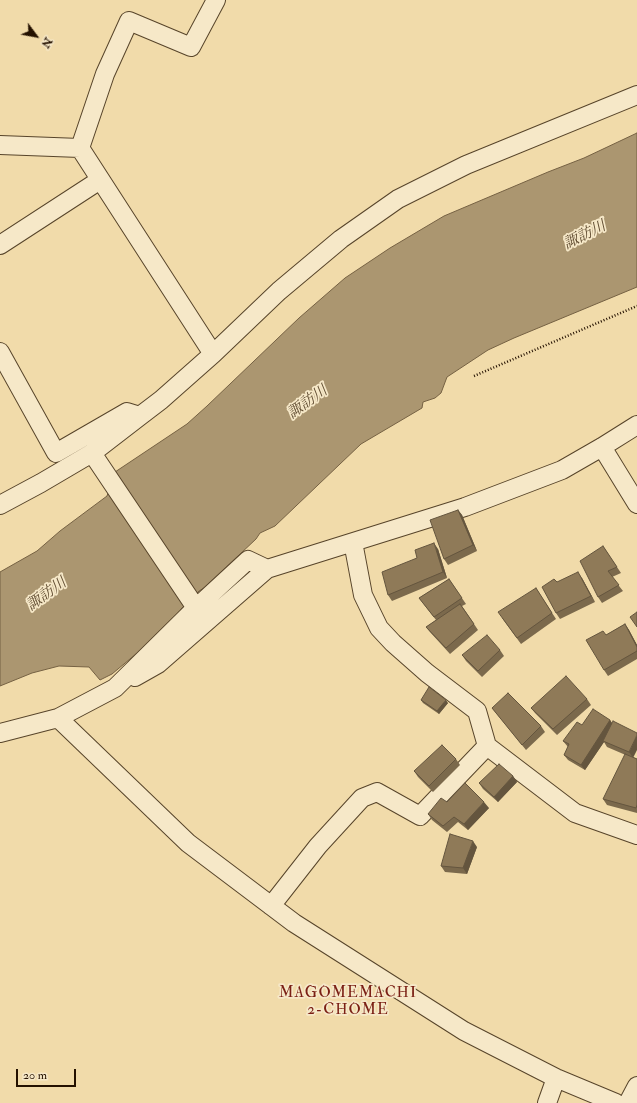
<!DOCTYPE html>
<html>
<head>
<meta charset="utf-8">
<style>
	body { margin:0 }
	#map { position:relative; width:637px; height:1103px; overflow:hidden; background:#f1dbaa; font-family:"IM FELL Double Pica",serif }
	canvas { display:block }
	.north { position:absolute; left:16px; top:16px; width:40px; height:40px; -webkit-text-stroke:3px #f6e8c8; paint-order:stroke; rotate:122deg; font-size:11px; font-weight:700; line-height:16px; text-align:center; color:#241100 }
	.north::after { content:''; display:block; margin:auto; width:14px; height:18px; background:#241100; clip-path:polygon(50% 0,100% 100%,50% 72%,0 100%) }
	.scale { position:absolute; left:16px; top:1069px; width:60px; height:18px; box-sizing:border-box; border:2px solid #241100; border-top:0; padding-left:5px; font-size:12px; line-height:14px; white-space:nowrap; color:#241100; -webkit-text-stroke:3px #f6e8c8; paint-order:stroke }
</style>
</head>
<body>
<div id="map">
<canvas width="637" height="1103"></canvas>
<div class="north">N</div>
<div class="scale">20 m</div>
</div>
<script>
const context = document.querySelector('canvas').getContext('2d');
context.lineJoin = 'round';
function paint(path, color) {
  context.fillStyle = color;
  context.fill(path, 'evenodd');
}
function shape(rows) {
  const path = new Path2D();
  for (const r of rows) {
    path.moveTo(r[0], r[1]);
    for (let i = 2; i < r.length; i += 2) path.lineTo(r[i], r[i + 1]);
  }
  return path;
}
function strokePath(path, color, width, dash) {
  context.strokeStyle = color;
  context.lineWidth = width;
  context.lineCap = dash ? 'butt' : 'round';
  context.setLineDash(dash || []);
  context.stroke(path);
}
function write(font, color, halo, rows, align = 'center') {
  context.font = font + ' "IM FELL Double Pica","Noto Serif JP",serif';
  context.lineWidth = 3.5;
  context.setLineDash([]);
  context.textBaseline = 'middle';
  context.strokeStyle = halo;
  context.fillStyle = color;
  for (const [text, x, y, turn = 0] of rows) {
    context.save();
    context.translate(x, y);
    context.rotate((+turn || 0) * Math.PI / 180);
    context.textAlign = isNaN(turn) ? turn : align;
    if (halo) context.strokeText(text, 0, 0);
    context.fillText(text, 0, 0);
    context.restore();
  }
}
const water = shape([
	[637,133,637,287,514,338,488,350,447,377,441,393,435,398,423,402,422,408,361,444,275,526,260,533,256,539,204,588,199,591,181,609,179,618,112,674,100,680,89,667,59,666,32,673,0,686,0,572,37,551,60,531,107,496,115,472,187,424,207,406,299,318,345,278,390,248,444,216,548,172,584,158,637,133]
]);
const path = shape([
	[474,376,637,306]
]);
const street = shape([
	[0,145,80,148],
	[80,148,105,74,129,21,191,47,216,0],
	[80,148,213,354],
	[0,245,100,180],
	[0,352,56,453,127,412,140,416],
	[602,447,637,504],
	[92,453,192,602,197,607],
	[0,505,41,483,92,453,140,416,161,400,213,354,279,291,341,239,398,199,466,165,637,95],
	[353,542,363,595,379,628,393,643,427,673,477,711,487,746,575,813,637,835],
	[135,677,158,664,267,569],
	[58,718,188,843,294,923,464,1031,556,1078,616,1103],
	[0,733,58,718,115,688,197,607,248,560,267,569,465,507,562,470,602,447,637,425],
	[271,906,318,846,362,798,377,792,420,816,487,746],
	[547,1103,556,1078],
	[628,1103,637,1086]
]);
const wall = shape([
	[458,510,462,515,477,551,448,565,444,559],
	[603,546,621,573,612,577,623,591,602,603,598,597],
	[438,549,447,578,392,601,388,595],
	[582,578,595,602,560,619,556,613,557,582],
	[449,579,466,604,462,606,478,630,450,654,430,632,426,627,436,620,419,598],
	[536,588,556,619,521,644,502,618],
	[625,624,629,630,637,645,637,659,608,676,604,670,606,635],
	[500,650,504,656,482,677,466,661,462,655],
	[587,699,591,705,557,735,535,713,531,708],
	[421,700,448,703,439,714,423,703],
	[492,708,541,726,545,732,526,750],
	[610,720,633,757,637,759,637,813,607,805,603,799,628,756,607,747,604,742,585,770,568,760,564,755,568,747,563,741,582,725],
	[456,759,460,765,433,792,418,777,414,771],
	[513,776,517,782,498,802,483,789,479,783],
	[447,802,489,808,468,830,458,822,447,832,432,820,428,814],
	[477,847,467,874,445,872,441,866]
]);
const shadedWall = shape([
	[458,510,462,515,477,551,473,545],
	[434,543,438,549,447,578,443,572],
	[578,572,582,578,595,602,591,596],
	[625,624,629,630,637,645,637,647],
	[446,700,448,703,439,714,437,711],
	[610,720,614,726,603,741,604,742,585,770,581,765],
	[637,735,637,750,633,758,629,752],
	[513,776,517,782,498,802,494,797],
	[484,802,489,808,468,830,464,824],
	[473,841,477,847,467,874,463,868]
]);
const building = shape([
	[458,510,473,545,444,559,430,520,458,510],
	[434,543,443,572,388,595,382,572,417,558,415,550,434,543],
	[603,546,617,567,608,571,619,585,598,597,580,561,603,546],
	[578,572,591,596,556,613,542,587,554,579,557,582,578,572],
	[449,579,462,598,434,617,419,598,449,579],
	[536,588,552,613,517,638,498,612,536,588],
	[460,604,474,624,446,648,426,627,460,604],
	[637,612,637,627,630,617,637,612],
	[625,624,637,647,637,651,604,670,586,640,603,631,606,635,625,624],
	[487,635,500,650,478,671,462,655,487,635],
	[566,676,587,699,553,729,531,708,566,676],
	[429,687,446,700,437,711,421,700,429,687],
	[508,693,541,726,522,745,492,708,508,693],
	[593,709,610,720,581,765,564,755,569,744,563,741,577,722,582,725,593,709],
	[613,721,637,733,637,735,629,752,603,741,613,721],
	[442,745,456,759,429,786,414,771,442,745],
	[625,754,637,759,637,805,636,808,603,799,625,754],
	[499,764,513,776,494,797,479,783,499,764],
	[465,783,484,802,464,824,454,817,443,826,428,814,441,798,447,802,465,783],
	[450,834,473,841,463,868,441,866,450,834]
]);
const waterNames = [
	["諏訪川",585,236,-27],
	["諏訪川",308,403,-36],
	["諏訪川",47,595,-36]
];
const neighbourhoodNames = [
	["MAGOMEMACHI",348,994],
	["2-CHOME",348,1011]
];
paint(water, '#ab9670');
strokePath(water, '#756143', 1);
strokePath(street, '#57442a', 20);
strokePath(path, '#241100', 2.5, [1, 2]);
strokePath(street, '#f6e8c8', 18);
paint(wall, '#7b694c');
paint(shadedWall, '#64553e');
paint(building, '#8f7a58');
strokePath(building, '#64553e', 1);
write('italic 15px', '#614d32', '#f6e8c8', waterNames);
context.letterSpacing = '1px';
write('15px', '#7a1f14', '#f6e8c8', neighbourhoodNames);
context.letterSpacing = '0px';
</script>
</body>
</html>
